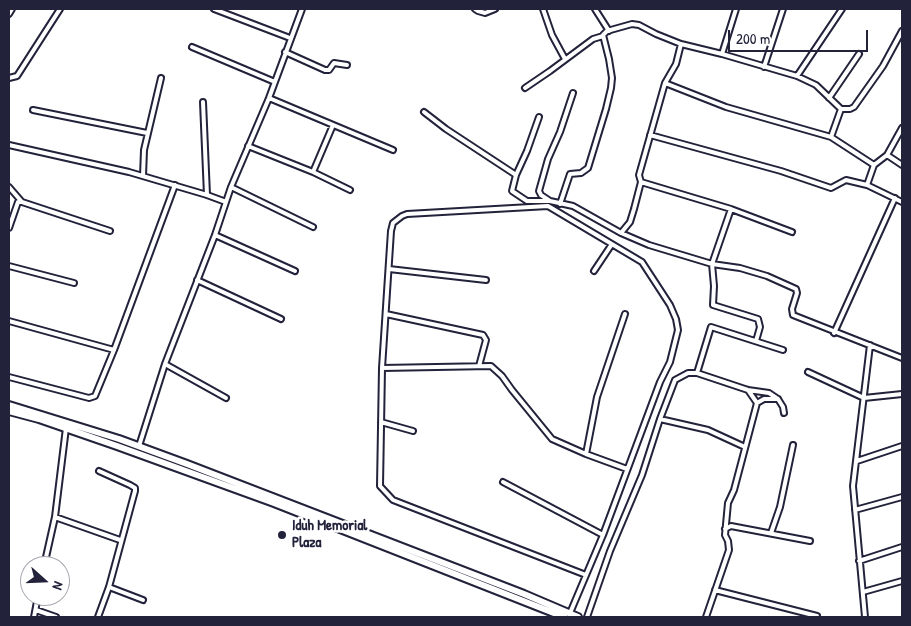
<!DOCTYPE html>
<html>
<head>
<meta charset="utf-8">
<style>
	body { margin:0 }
	#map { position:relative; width:911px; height:626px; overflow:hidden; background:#fff; font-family:"Patrick Hand",sans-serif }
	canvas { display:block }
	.frame { position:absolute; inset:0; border:10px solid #22223b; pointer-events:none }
	.north { position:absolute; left:20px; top:556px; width:50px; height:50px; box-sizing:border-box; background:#fff; border:1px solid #a7a7b1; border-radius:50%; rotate:110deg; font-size:14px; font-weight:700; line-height:20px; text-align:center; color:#22223b }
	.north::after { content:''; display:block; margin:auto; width:18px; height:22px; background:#22223b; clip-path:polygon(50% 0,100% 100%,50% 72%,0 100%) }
	.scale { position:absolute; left:728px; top:30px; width:140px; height:22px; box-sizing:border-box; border:2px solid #22223b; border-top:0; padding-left:6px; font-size:15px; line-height:18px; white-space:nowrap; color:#22223b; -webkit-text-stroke:4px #fff; paint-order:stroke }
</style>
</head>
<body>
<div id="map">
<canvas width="911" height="626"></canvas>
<div class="frame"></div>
<div class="north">N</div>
<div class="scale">200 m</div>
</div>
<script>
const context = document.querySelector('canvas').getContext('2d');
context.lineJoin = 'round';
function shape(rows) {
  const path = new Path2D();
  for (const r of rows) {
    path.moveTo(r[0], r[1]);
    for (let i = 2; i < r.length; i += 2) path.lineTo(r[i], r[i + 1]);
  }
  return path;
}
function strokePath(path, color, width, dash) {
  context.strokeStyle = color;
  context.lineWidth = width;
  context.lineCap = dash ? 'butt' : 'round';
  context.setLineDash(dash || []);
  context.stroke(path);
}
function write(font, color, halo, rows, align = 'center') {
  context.font = font + ' "Patrick Hand",sans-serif';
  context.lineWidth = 5;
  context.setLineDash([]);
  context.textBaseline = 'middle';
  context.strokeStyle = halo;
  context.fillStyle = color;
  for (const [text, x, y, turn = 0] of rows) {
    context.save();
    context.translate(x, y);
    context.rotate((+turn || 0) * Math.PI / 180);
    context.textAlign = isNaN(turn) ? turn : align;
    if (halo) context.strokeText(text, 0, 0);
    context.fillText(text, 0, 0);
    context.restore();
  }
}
const minor = shape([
	[214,9,290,38],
	[475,9,478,11,485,13,495,9],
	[543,9,552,35,565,59],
	[595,9,609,31],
	[9,14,12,9],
	[192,47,275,82],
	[285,52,325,70,329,70,334,63,347,65],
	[722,54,736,9],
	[764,67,783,9],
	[797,76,842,9],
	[9,78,17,76,60,9],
	[665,83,726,107,831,137,874,165],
	[525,88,550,71,593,39,603,36],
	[269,98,393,150],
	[829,98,859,54],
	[203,102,207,195],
	[33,110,147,133],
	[424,112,446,129,516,175,512,191,527,201,550,201,573,206,621,233,649,245,712,264,740,268,767,276,796,289,797,293,792,309,793,315,902,358],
	[650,135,781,171,831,188,846,180,867,185,902,202],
	[831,137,841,109,850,109,854,107,883,66,902,31],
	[9,145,129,172,207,195,226,202],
	[248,146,313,172,333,125],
	[887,155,902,165],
	[313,172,350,190],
	[516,175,527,151,539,117],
	[143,176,144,150,161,78],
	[641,182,731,209,792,232],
	[867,185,874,165,887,155,902,128],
	[9,187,22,202,110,231],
	[231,187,313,227],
	[550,201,541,195,539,191,548,159,560,132,573,93],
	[560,204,570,174,581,173,588,168,606,109,611,88,612,78,609,59,603,35,607,31,632,24,639,25,656,34,681,44,722,54,797,76,816,85,841,109],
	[731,209,712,264,714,286,713,305,758,319,760,327,756,341],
	[9,228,18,202,22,202],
	[621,233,630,222,634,209,641,182,639,175,665,83,676,64,681,44],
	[215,235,295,271],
	[9,266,74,283],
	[389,269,486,280],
	[594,271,612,244],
	[197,280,281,319],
	[386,314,483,335,486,340,479,366],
	[9,321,114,350],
	[834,333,895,198],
	[165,364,226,398],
	[382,368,491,366,502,376,512,390,552,439,586,454,627,469],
	[808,372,864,398,902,394],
	[697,373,711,327,783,350],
	[9,377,89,398,95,396,114,350,175,185],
	[748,390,757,403],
	[660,419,708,430,745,447],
	[381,422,413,431],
	[139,446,165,364,215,235,231,187,269,98,302,9],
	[586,454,597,397,625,314],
	[857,461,902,446],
	[503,482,603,535],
	[855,510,902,497],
	[55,517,120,540],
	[725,529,731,526,810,541],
	[771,533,780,507,793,445],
	[859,561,902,547],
	[44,566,55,517,66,428],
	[109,587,143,600],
	[715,590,817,616],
	[863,592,902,581],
	[36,610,56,617],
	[570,613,603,535,660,382,670,362,678,330,676,319,670,305,642,262,548,206,407,214,402,216,393,223,391,231,382,368,380,486,393,500,586,575],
	[34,617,38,596],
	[98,617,109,587,135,491,135,488,130,485,99,471],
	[587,617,610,551,642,475,660,419,675,380,688,373,697,373,748,390,769,393,778,399,783,407,784,413],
	[706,617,729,550,728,541,725,535,728,503,734,490,757,403,764,399,778,399],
	[865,617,853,486,870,345]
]);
const trunk = shape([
	[9,405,119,439,187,464,524,594,578,617],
	[9,411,39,419,117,446,274,503,564,617]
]);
const markers = [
	[282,535,5,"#22223b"]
];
const poiNames = [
	["Iduh Memorial",292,526],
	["Plaza",292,543]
];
strokePath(minor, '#22223b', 8);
strokePath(trunk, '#22223b', 10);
strokePath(minor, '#fff', 4);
strokePath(trunk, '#fff', 6);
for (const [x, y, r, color] of markers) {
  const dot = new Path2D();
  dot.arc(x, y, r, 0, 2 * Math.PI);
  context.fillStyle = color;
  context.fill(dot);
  strokePath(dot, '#fff', 2);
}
write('bold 15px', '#22223b', '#fff', poiNames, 'left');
</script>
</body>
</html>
